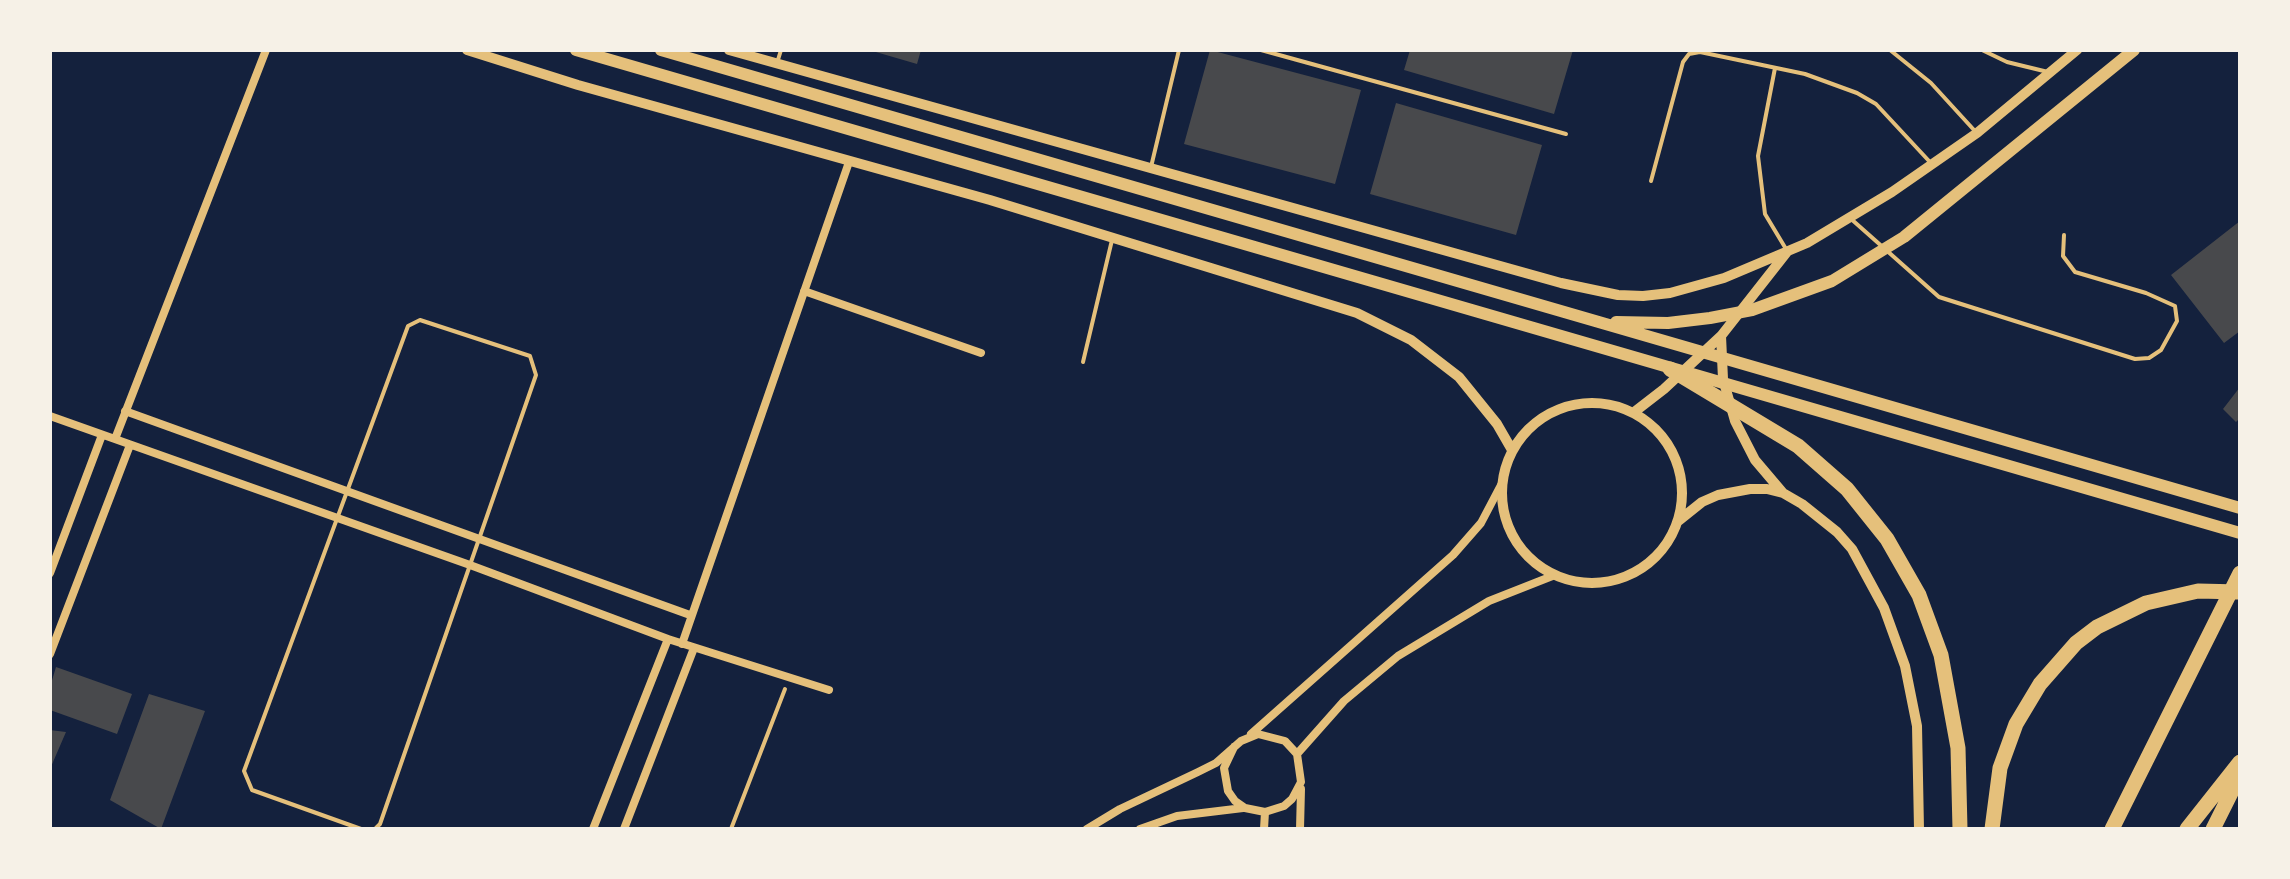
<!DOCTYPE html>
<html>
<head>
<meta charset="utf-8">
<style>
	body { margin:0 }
	#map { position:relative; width:2290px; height:879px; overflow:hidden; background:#14213d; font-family:"Sofia Sans Condensed",sans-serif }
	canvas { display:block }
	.frame { position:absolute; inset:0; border:52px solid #f6f1e7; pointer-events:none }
</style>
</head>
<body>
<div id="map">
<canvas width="2290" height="879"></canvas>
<div class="frame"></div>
</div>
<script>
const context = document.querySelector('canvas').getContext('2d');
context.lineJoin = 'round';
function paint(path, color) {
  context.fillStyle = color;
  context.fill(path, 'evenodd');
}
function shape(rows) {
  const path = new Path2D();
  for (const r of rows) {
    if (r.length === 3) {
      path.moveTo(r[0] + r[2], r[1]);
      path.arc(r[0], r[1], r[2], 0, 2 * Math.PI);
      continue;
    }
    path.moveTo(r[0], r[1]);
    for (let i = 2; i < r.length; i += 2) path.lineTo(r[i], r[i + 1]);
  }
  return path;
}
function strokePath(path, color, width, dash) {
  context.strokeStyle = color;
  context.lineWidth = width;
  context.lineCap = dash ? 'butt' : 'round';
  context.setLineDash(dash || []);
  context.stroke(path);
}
const building = shape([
	[869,50,921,50,917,64],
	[1210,50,1361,90,1335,184,1184,144],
	[1410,50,1573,50,1554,114,1404,70],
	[1396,103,1542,145,1516,235,1370,194],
	[2240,221,2240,331,2224,343,2171,275],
	[2240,387,2240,418,2236,422,2223,409],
	[56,667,132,694,117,734,50,710,50,687],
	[149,694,205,711,161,829,110,800],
	[50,730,66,732,50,769]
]);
const path = shape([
	[731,829,785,689]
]);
const service = shape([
	[1261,50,1566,134],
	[1890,50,1931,83,1974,130],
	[1982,50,2007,62,2048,72],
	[777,63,781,50],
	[1775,68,1758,156,1765,214,1786,249],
	[1151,167,1179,50],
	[1651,181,1683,62,1689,54,1700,52,1805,74,1857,93,1876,104,1929,161],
	[1850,218,1939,297,2135,359,2149,358,2161,350,2177,321,2175,306,2146,293,2075,272,2063,256,2064,235],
	[1083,362,1112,240],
	[361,829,252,790,244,771,408,326,420,320,530,356,536,375,380,824,375,829]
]);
const minor = shape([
	[804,291,981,353],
	[125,411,690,615],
	[50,416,470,565,668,639,829,690],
	[115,439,266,50],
	[50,573,102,435],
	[682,644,849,162],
	[50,654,130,445],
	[1251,734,1453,555,1481,523,1501,485],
	[1297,754,1344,701,1398,656,1489,601,1555,575],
	[593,829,668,639],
	[624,829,694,648],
	[1087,829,1120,809,1198,772,1216,763,1241,741,1258,734,1285,741,1297,754,1301,782,1292,799,1284,806,1265,812,1245,808,1235,801,1228,791,1224,768,1234,747],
	[1140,829,1177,816,1243,808],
	[1264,829,1265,812],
	[1300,829,1301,789]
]);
const tertiary = shape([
	[467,50,578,85,990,200,1357,313,1411,340,1459,377,1497,424,1512,450],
	[729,50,1561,283,1618,295,1643,296,1670,293,1724,278,1807,243,1892,192,1977,133,2077,50],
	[1721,336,1723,379,1735,421,1755,460,1783,493],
	[1592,493,90],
	[1633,413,1664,389,1721,336,1787,252],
	[1677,522,1702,502,1718,495,1750,489,1767,489,1783,493,1802,504,1837,532,1852,549,1884,608,1905,666,1917,726,1919,829]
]);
const primary = shape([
	[576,50,2240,533],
	[661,50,2240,508],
	[1616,322,1668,323,1710,318,1752,310,1832,281,1904,237,2134,50]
]);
const motorway = shape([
	[1670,369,1798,446,1847,489,1887,539,1919,595,1941,655,1958,748,1960,829],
	[1992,829,2000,768,2016,724,2040,684,2076,643,2097,627,2146,603,2198,591,2240,592],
	[2112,829,2240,573],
	[2187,829,2240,762],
	[2213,829,2240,775]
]);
paint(building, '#48494c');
strokePath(path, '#e5c07b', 4);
strokePath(service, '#e5c07b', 4);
strokePath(minor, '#e5c07b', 8);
strokePath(tertiary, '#e5c07b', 10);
strokePath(primary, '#e5c07b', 12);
strokePath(motorway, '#e5c07b', 15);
</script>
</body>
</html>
